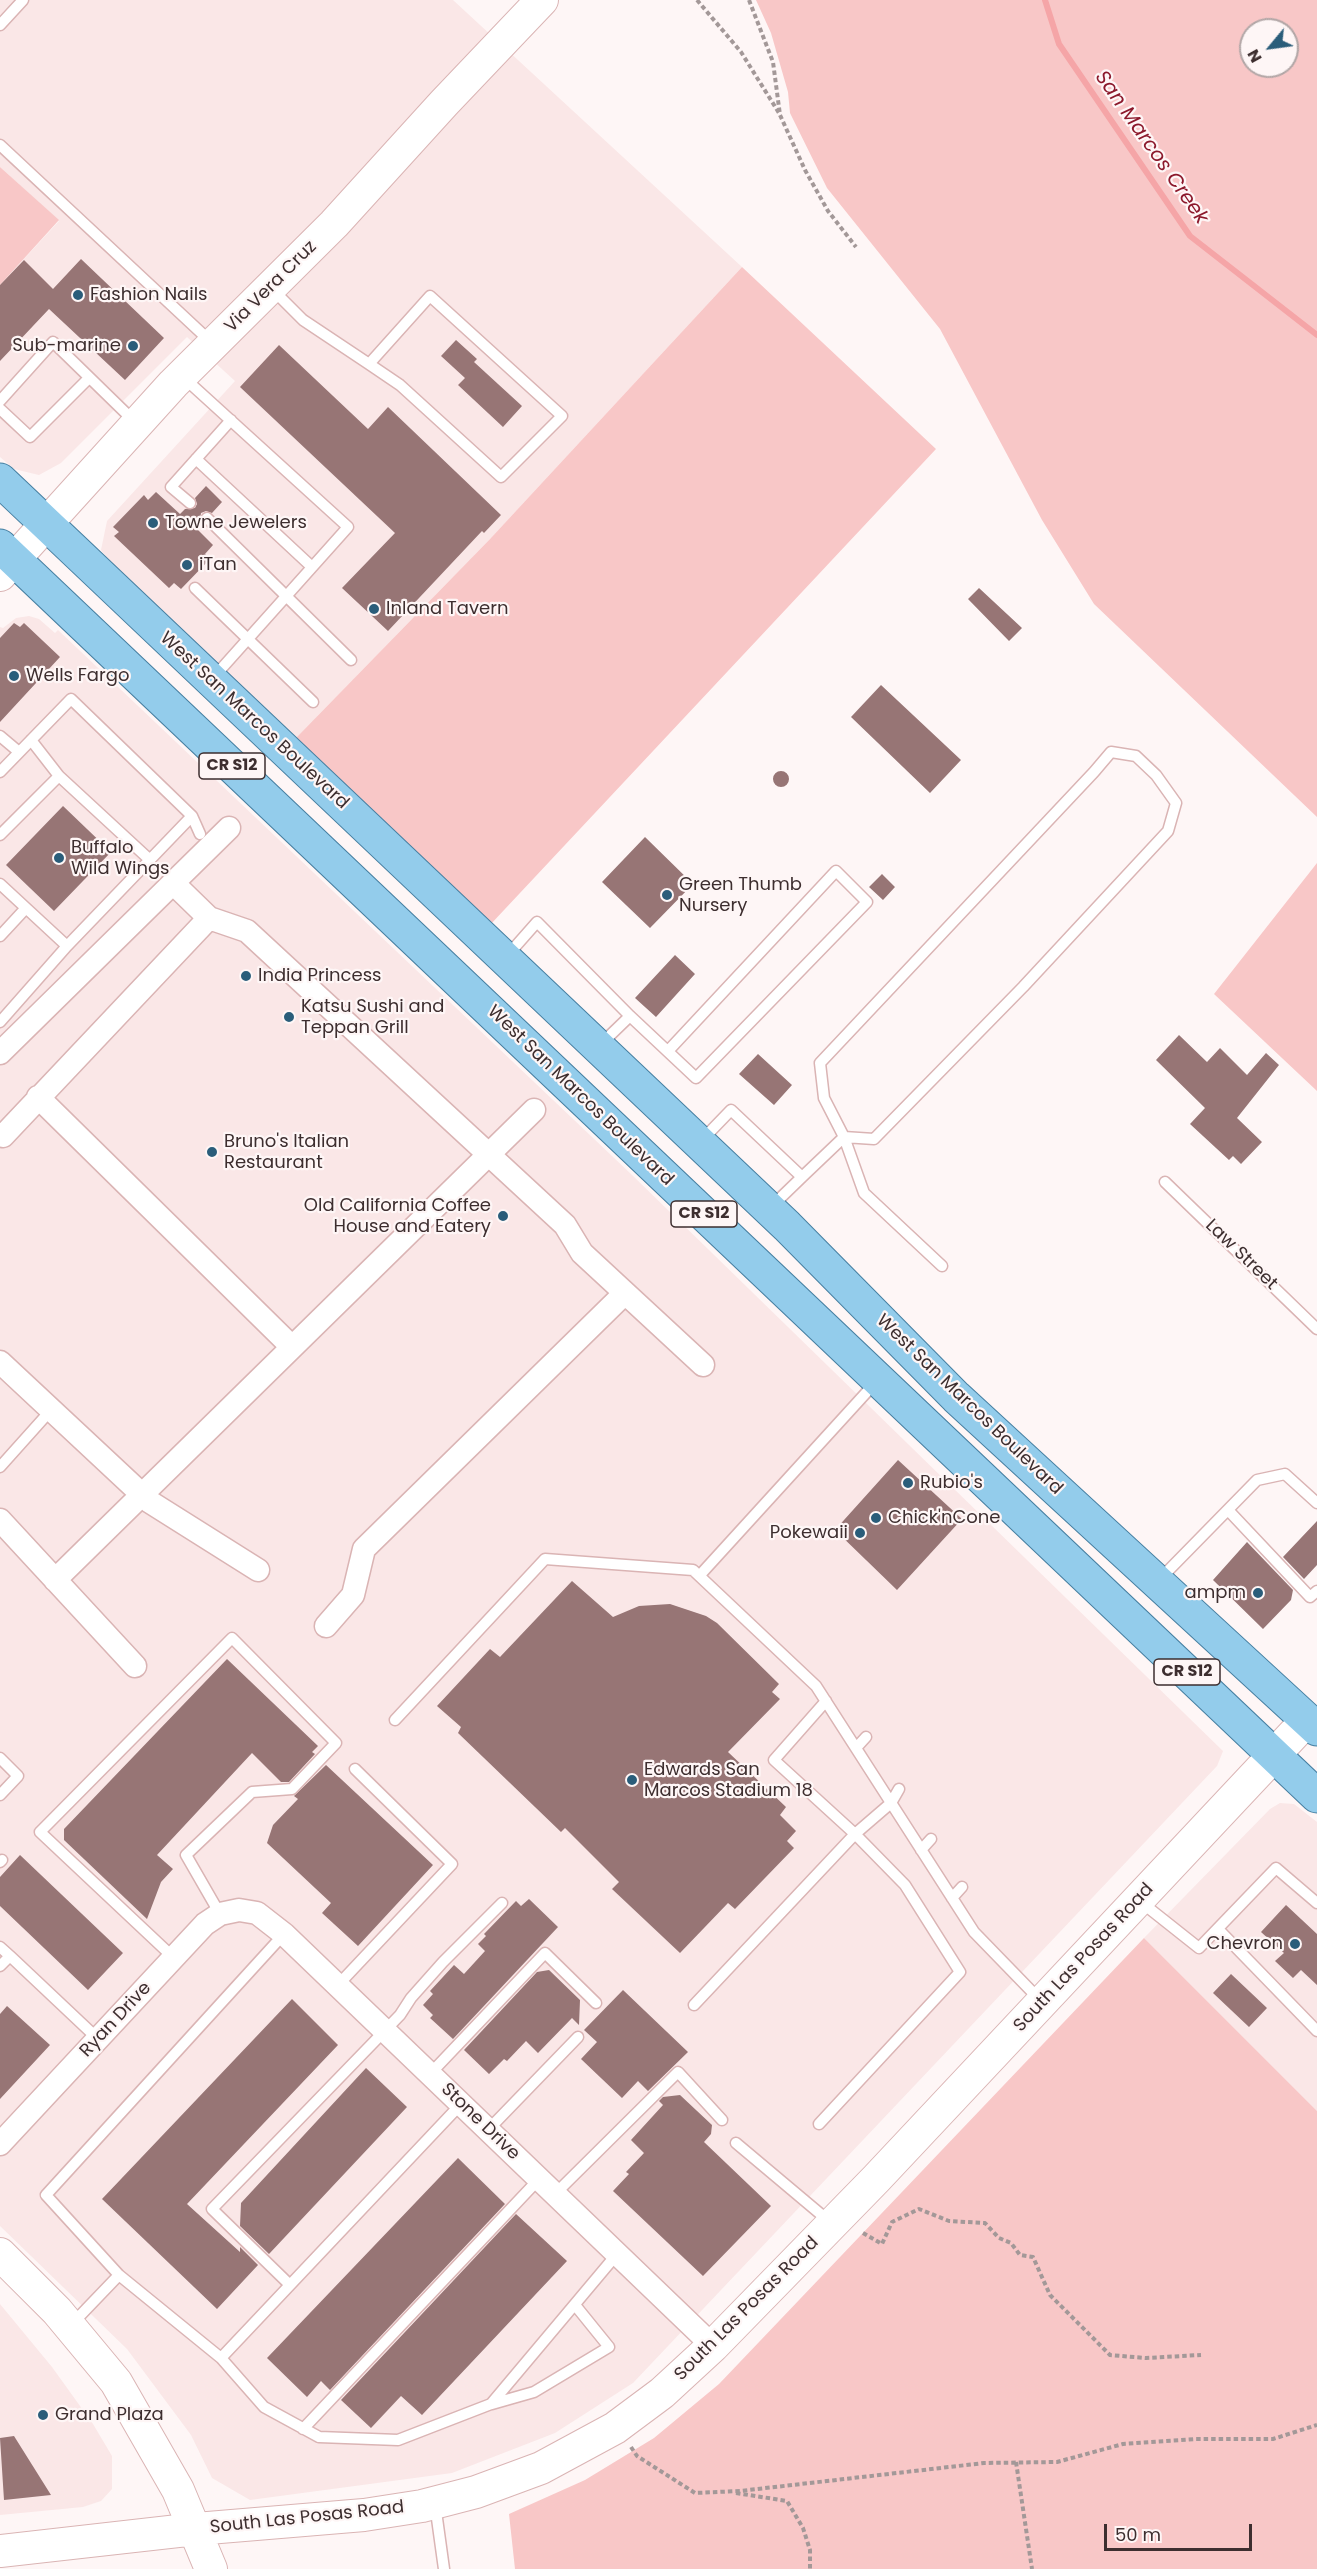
<!DOCTYPE html>
<html>
<head>
<meta charset="utf-8">
<style>
	body { margin:0 }
	#map { position:relative; width:1317px; height:2569px; overflow:hidden; background:#fef6f6; font-family:Poppins,sans-serif }
	canvas { display:block }
	.north { position:absolute; left:1239px; top:18px; width:60px; height:60px; box-sizing:border-box; background:#fef6f6; border:2px solid #b1a6a6; border-radius:50%; rotate:241deg; font-size:16px; font-weight:700; line-height:24px; text-align:center; color:#3d2e2f }
	.north::after { content:''; display:block; margin:auto; width:21px; height:27px; background:#2a5d7a; clip-path:polygon(50% 0,100% 100%,50% 72%,0 100%) }
	.scale { position:absolute; left:1104px; top:2524px; width:148px; height:27px; box-sizing:border-box; border:3px solid #3d2e2f; border-top:0; padding-left:8px; font-size:18px; line-height:21px; white-space:nowrap; color:#3d2e2f; -webkit-text-stroke:4px #fef6f6; paint-order:stroke }
</style>
</head>
<body>
<div id="map">
<canvas width="1317" height="2569"></canvas>
<div class="north">N</div>
<div class="scale">50 m</div>
</div>
<script>
const context = document.querySelector('canvas').getContext('2d');
context.lineJoin = 'round';
function paint(path, color) {
  context.fillStyle = color;
  context.fill(path, 'evenodd');
}
function shape(rows) {
  const path = new Path2D();
  for (const r of rows) {
    if (r.length === 3) {
      path.moveTo(r[0] + r[2], r[1]);
      path.arc(r[0], r[1], r[2], 0, 2 * Math.PI);
      continue;
    }
    path.moveTo(r[0], r[1]);
    for (let i = 2; i < r.length; i += 2) path.lineTo(r[i], r[i + 1]);
  }
  return path;
}
function strokePath(path, color, width, dash) {
  context.strokeStyle = color;
  context.lineWidth = width;
  context.lineCap = dash ? 'butt' : 'round';
  context.setLineDash(dash || []);
  context.stroke(path);
}
function write(font, color, halo, rows, align = 'center') {
  context.font = font + ' Poppins,sans-serif';
  context.lineWidth = 4.5;
  context.setLineDash([]);
  context.textBaseline = 'middle';
  context.strokeStyle = halo;
  context.fillStyle = color;
  for (const [text, x, y, turn = 0] of rows) {
    context.save();
    context.translate(x, y);
    context.rotate((+turn || 0) * Math.PI / 180);
    context.textAlign = isNaN(turn) ? turn : align;
    if (halo) context.strokeText(text, 0, 0);
    context.fillText(text, 0, 0);
    context.restore();
  }
}
const built = shape([
	[0,0,453,0,742,267,490,539,294,740,123,577,101,550,107,521,235,381,187,337,61,463,39,475,14,469,0,457,0,285,59,221,0,167],
	[29,616,39,619,55,633,58,630,631,1174,1223,1751,1217,1766,633,2383,555,2433,452,2473,250,2500,212,2478,191,2435,127,2349,0,2226,0,627,3,628,16,618],
	[1280,1803,1294,1804,1317,1822,1317,2111,1144,1938,1270,1809],
	[0,2304,52,2367,93,2424,112,2456,112,2489,101,2501,83,2507,0,2515]
]);
const green = shape([
	[756,0,1317,0,1317,817,1094,604,1042,520,940,329,827,188,790,113,788,92,771,33],
	[1251,30,1287,30,1287,66,1251,66],
	[0,167,59,220,0,285],
	[742,267,936,449,490,925,294,740,490,539],
	[1317,863,1317,1091,1214,994],
	[1144,1938,1317,2111,1317,2569,515,2569,509,2514,585,2480,654,2438,719,2384]
]);
const stream = shape([
	[1045,0,1059,44,1190,236,1317,335]
]);
const building = shape([
	[81,259,164,338,125,380,49,309,0,361,0,285,24,260,53,289],
	[456,340,477,359,474,362,522,406,503,427,458,385,465,378,441,356],
	[279,345,368,429,388,407,501,515,484,533,482,531,388,631,342,588,395,533,240,387],
	[206,486,222,502,212,513,206,511,201,513,200,519,202,523,197,529,213,545,205,554,210,559,181,589,174,583,169,588,114,536,119,532,113,527,144,495,148,500,156,492,180,514,185,509,195,508,197,504,195,498],
	[979,588,1022,628,1009,641,968,599],
	[14,623,20,627,24,623,60,657,0,722,0,638],
	[881,685,961,760,930,793,851,717],
	[781,779,8],
	[63,806,111,852,54,911,6,865],
	[645,837,693,884,650,928,602,882],
	[882,874,895,887,883,900,869,887],
	[675,955,695,974,656,1017,635,998],
	[1179,1035,1207,1062,1220,1048,1247,1075,1266,1053,1279,1065,1237,1118,1262,1142,1241,1164,1233,1156,1229,1160,1190,1124,1205,1108,1156,1060],
	[758,1054,792,1085,774,1105,739,1074],
	[898,1460,962,1519,897,1590,835,1530],
	[1317,1521,1317,1565,1304,1579,1283,1557],
	[1247,1542,1293,1590,1291,1600,1263,1629,1213,1580],
	[572,1581,613,1617,639,1606,670,1604,706,1616,717,1623,779,1684,772,1692,780,1699,728,1752,786,1807,780,1815,796,1831,787,1841,794,1848,735,1909,728,1903,680,1953,612,1889,619,1882,565,1828,561,1832,458,1733,461,1727,437,1706,490,1649,500,1657],
	[227,1659,318,1746,312,1752,315,1754,289,1782,281,1782,252,1753,157,1855,173,1869,161,1882,147,1919,64,1840,64,1829],
	[326,1765,433,1865,358,1946,322,1913,331,1903,267,1843,273,1825,298,1799,294,1796],
	[20,1855,123,1953,88,1990,0,1906,0,1877],
	[529,1899,558,1927,453,2039,430,2018,433,2015,423,2005,433,1994,430,1991,454,1965,464,1974,485,1951,478,1944,486,1936,484,1934,516,1901,521,1906],
	[1286,1905,1317,1934,1317,1985,1301,1970,1293,1978,1275,1961,1284,1953,1261,1932],
	[549,1970,580,2000,579,2025,572,2018,538,2053,526,2041,507,2061,504,2059,489,2074,464,2050,537,1972],
	[1231,1974,1267,2008,1249,2027,1213,1993],
	[623,1990,688,2052,648,2091,638,2081,622,2098,581,2059,597,2042,584,2030],
	[292,1999,338,2045,187,2204,240,2252,240,2247,258,2265,217,2309,102,2199],
	[7,2006,50,2045,0,2099,0,2014],
	[366,2068,407,2107,269,2254,240,2226,241,2203],
	[680,2095,712,2125,711,2134,704,2142,771,2206,703,2276,613,2191,629,2174,626,2172,644,2153,631,2140,663,2105,659,2101,663,2097],
	[458,2158,505,2204,330,2390,321,2381,307,2397,267,2358],
	[516,2214,567,2261,422,2415,401,2396,371,2428,341,2400],
	[14,2436,51,2495,4,2500,0,2438]
]);
const path = shape([
	[697,0,741,52,779,113],
	[749,0,773,62,780,115,805,170,828,211,856,247],
	[863,2233,882,2244,892,2222,919,2209,949,2221,985,2223,999,2238,1011,2243,1020,2255,1033,2257,1050,2295,1110,2355,1146,2358,1201,2355],
	[631,2447,637,2456,695,2493,740,2491,984,2463,1057,2462,1123,2444,1196,2439,1273,2439,1317,2425],
	[1016,2462,1032,2569],
	[736,2493,787,2501,803,2528,810,2550,810,2569]
]);
const service = shape([
	[0,25,23,0],
	[0,145,211,342],
	[273,290,303,320,369,364,400,385,501,477,562,416,430,296,369,364],
	[183,377,348,527,213,678],
	[0,401,53,342,135,422],
	[0,409,30,437,89,378],
	[196,459,312,567],
	[190,503,171,487,231,420],
	[207,518,351,660],
	[195,588,313,702],
	[0,736,19,752],
	[31,740,59,776,150,860],
	[0,772,71,699,192,816],
	[0,835,59,776],
	[0,884,67,946],
	[0,936,26,908],
	[507,956,537,922,630,1016,696,1078,867,902,836,871,668,1051],
	[0,1022,67,946,192,816,200,834],
	[600,1045,630,1016],
	[702,1140,731,1110,802,1177,771,1207],
	[802,1177,844,1137,874,1139,1023,987,1168,831,1176,803,1156,775,1136,756,1111,752,1094,772,820,1063,824,1098,844,1137,864,1193,942,1266],
	[1165,1182,1317,1329],
	[0,1467,51,1410],
	[1228,1510,1310,1597,1317,1591],
	[700,1575,875,1383],
	[1160,1579,1257,1480,1285,1474,1317,1503],
	[826,1701,774,1760,855,1834,891,1803,899,1789],
	[395,1720,545,1559,693,1570,816,1686,974,1932,1040,2000],
	[856,1748,866,1737],
	[0,1758,18,1776,0,1795],
	[921,1850,931,1839],
	[0,1862,2,1860],
	[952,1898,962,1887],
	[1141,1902,1199,1948,1276,1868,1317,1903],
	[1218,1929,1317,2031],
	[0,1947,10,1956],
	[174,1958,40,1832,232,1638,336,1743,292,1789,252,1792,186,1855,220,1914],
	[0,1966,10,1956,98,2039],
	[338,1985,452,1864,355,1769],
	[694,2005,855,1834,905,1885,960,1972,819,2124],
	[430,2074,545,1953,596,2003],
	[488,2130,578,2037],
	[736,2143,830,2222],
	[555,2194,678,2072,722,2120],
	[119,2275,221,2358,461,2104],
	[290,2285,212,2209,400,2015,411,1998,443,1962,502,1903],
	[72,2324,119,2275,46,2195,284,1934],
	[221,2358,264,2407,319,2437,398,2440,491,2404,617,2254],
	[492,2404,534,2392,609,2347,575,2305],
	[303,2429,539,2179],
	[435,2504,444,2569]
]);
const minor = shape([
	[173,883,209,918,247,931,565,1225,582,1253,703,1365],
	[0,1053,229,828],
	[38,1097,292,1347],
	[3,1136,209,918],
	[0,1362,150,1502,258,1570],
	[0,1520,135,1666],
	[55,1580,534,1110],
	[326,1626,353,1595,364,1549,625,1293],
	[0,2144,205,1924,220,1914,239,1910,257,1913,284,1934,713,2346]
]);
const secondary = shape([
	[0,575,173,384,334,224,444,103,542,0],
	[0,2254,57,2311,116,2382,178,2490,211,2569],
	[0,2551,196,2529,364,2515,422,2506,476,2492,541,2468,615,2428,662,2393,713,2346,876,2179,1307,1720]
]);
const primary = shape([
	[0,480,787,1226,956,1397,1317,1729],
	[0,546,1317,1796]
]);
const markers = [
	[78,295,6,"#2a5d7a"],
	[133,346,6,"#2a5d7a"],
	[153,523,6,"#2a5d7a"],
	[187,565,6,"#2a5d7a"],
	[374,609,6,"#2a5d7a"],
	[14,676,6,"#2a5d7a"],
	[59,858,6,"#2a5d7a"],
	[667,895,6,"#2a5d7a"],
	[246,976,6,"#2a5d7a"],
	[289,1017,6,"#2a5d7a"],
	[212,1152,6,"#2a5d7a"],
	[503,1216,6,"#2a5d7a"],
	[908,1483,6,"#2a5d7a"],
	[876,1518,6,"#2a5d7a"],
	[860,1533,6,"#2a5d7a"],
	[1258,1593,6,"#2a5d7a"],
	[632,1780,6,"#2a5d7a"],
	[1295,1944,6,"#2a5d7a"],
	[43,2415,6,"#2a5d7a"]
];
const shields = [
	[232,766,66],
	[704,1214,66],
	[1187,1672,66]
];
const shieldNames = [
	["CR S12",232,766],
	["CR S12",704,1214],
	["CR S12",1187,1672]
];
const streetNames = [
	["Via Vera Cruz",271,287,-45],
	["West San Marcos Boulevard",254,721,43],
	["West San Marcos Boulevard",580,1096,44],
	["Law Street",1241,1255,44],
	["West San Marcos Boulevard",969,1405,44],
	["South Las Posas Road",1084,1958,-47],
	["Ryan Drive",116,2020,-47],
	["Stone Drive",480,2122,44],
	["South Las Posas Road",747,2309,-45],
	["South Las Posas Road",307,2518,-6]
];
const poiNames = [
	["Fashion Nails",90,295],
	["Sub-marine",121,346,"right"],
	["Towne Jewelers",165,523],
	["iTan",199,565],
	["Inland Tavern",386,609],
	["Wells Fargo",26,676],
	["Buffalo",71,848],
	["Wild Wings",71,869],
	["Green Thumb",679,885],
	["Nursery",679,906],
	["India Princess",258,976],
	["Katsu Sushi and",301,1007],
	["Teppan Grill",301,1028],
	["Bruno's Italian",224,1142],
	["Restaurant",224,1163],
	["Old California Coffee",491,1206,"right"],
	["House and Eatery",491,1227,"right"],
	["Rubio's",920,1483],
	["Chick'nCone",888,1518],
	["Pokewaii",848,1533,"right"],
	["ampm",1246,1593,"right"],
	["Edwards San",644,1770],
	["Marcos Stadium 18",644,1791],
	["Chevron",1283,1944,"right"],
	["Grand Plaza",55,2415]
];
const waterNames = [
	["San Marcos Creek",1151,148,55]
];
paint(built, '#fae7e7');
paint(green, '#f8c7c7');
strokePath(stream, '#f5a5a7', 6);
paint(building, '#977575');
strokePath(service, '#dab4b4', 13);
strokePath(minor, '#dab4b4', 25);
strokePath(secondary, '#dab4b4', 34);
strokePath(primary, '#467fa1', 35);
strokePath(path, '#a39898', 4, [4.5, 3]);
strokePath(service, '#fff', 10);
strokePath(minor, '#fff', 22);
strokePath(secondary, '#fff', 32);
strokePath(primary, '#93cceb', 33);
for (const [x, y, r, color] of markers) {
  const dot = new Path2D();
  dot.arc(x, y, r, 0, 2 * Math.PI);
  context.fillStyle = color;
  context.fill(dot);
  strokePath(dot, '#fef6f6', 2);
}
for (const [x, y, w] of shields) {
  const box = new Path2D();
  box.roundRect(x - w / 2, y - 13, w, 26, 4.5);
  context.fillStyle = '#fef6f6';
  context.fill(box);
  strokePath(box, '#3d2e2f', 1.5);
}
write('bold 16px', '#3d2e2f', null, shieldNames);
write('18px', '#3d2e2f', '#fef6f6', streetNames);
write('18px', '#3d2e2f', '#fef6f6', poiNames, 'left');
write('italic 20px', '#8c192c', '#fef6f6', waterNames);
</script>
</body>
</html>
